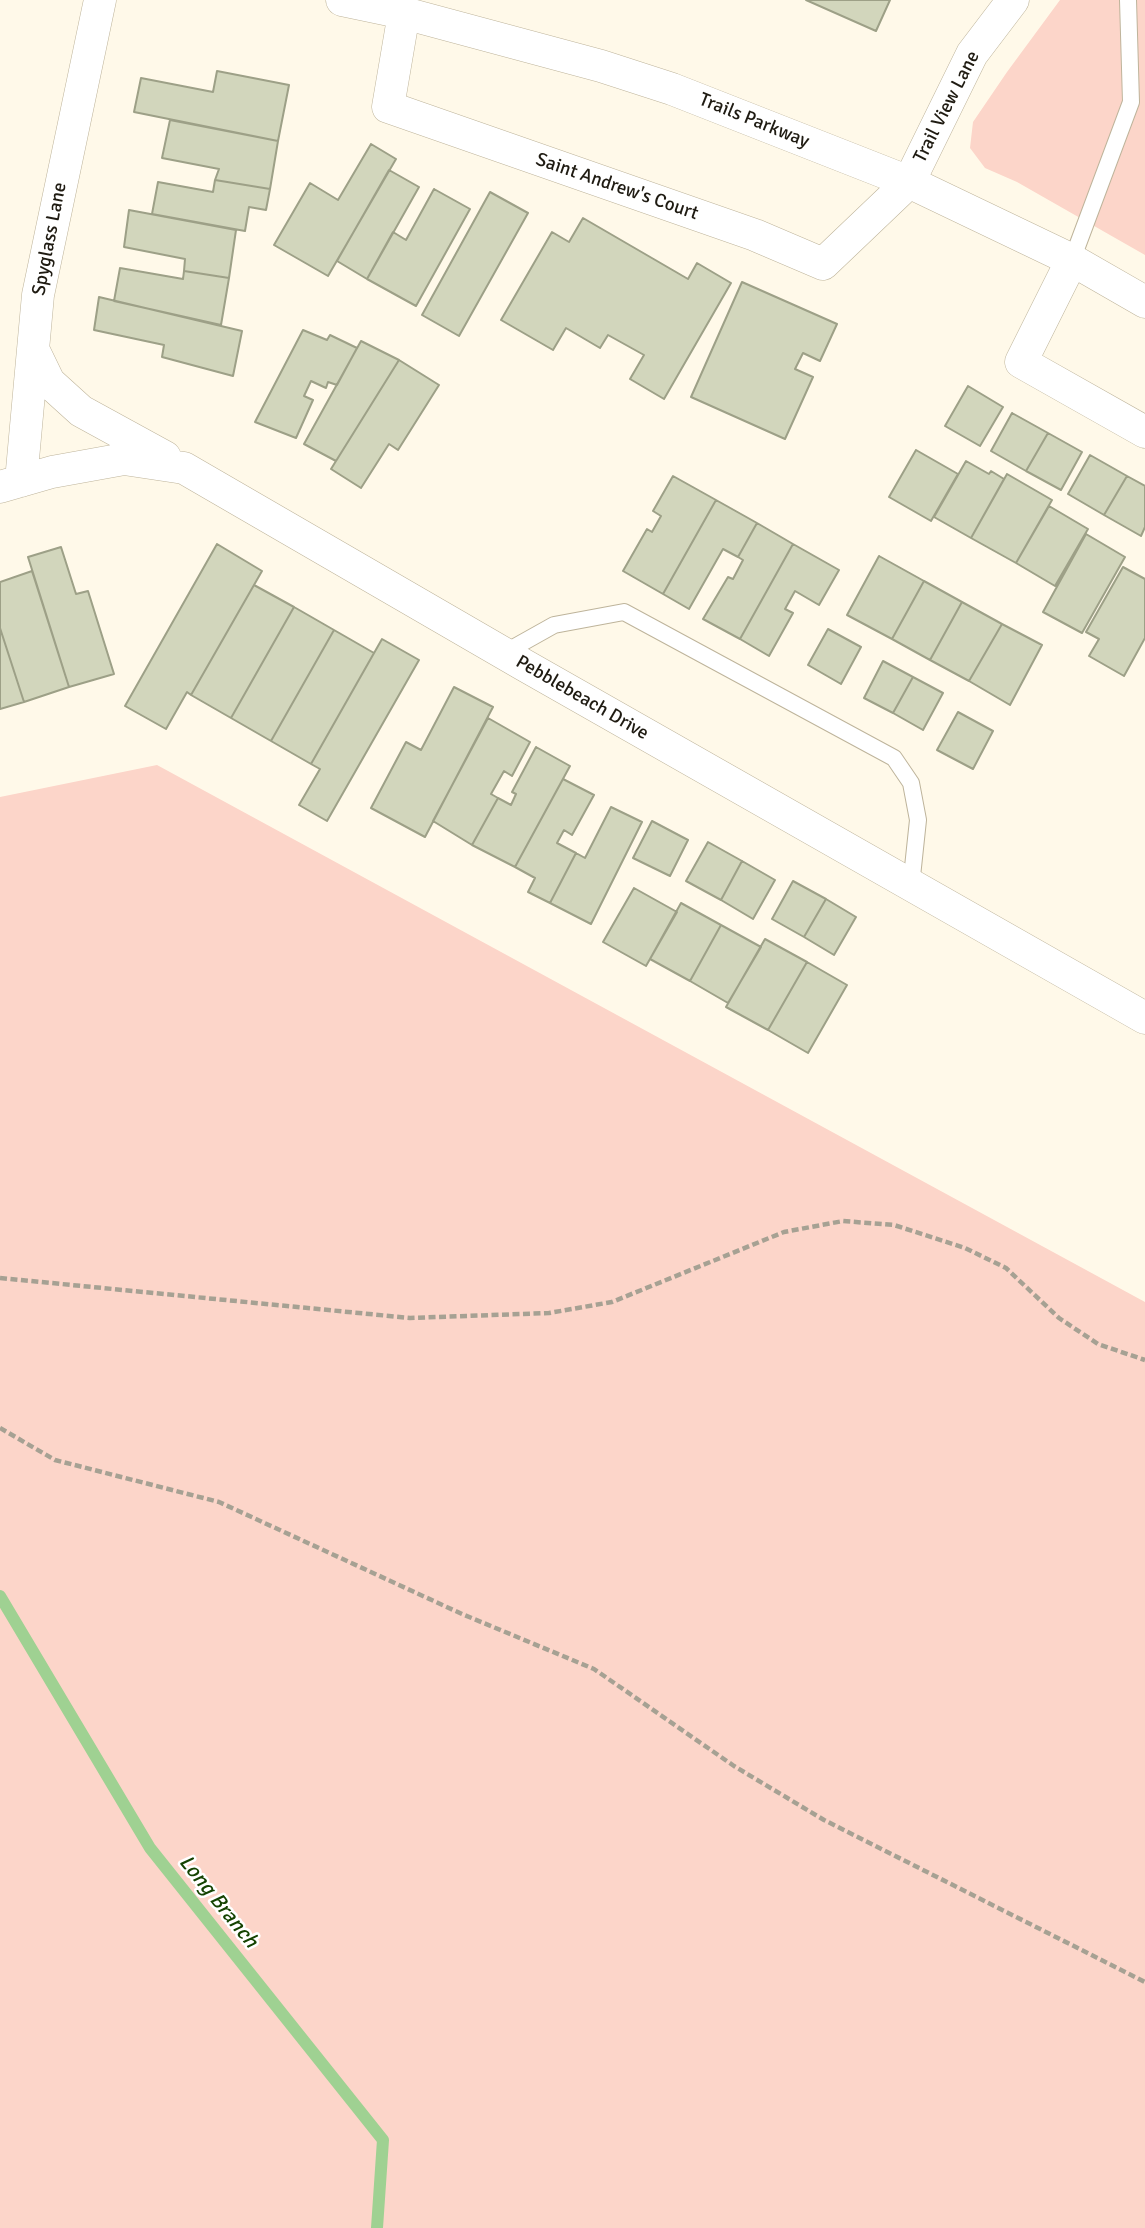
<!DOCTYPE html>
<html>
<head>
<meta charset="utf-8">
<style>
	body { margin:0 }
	canvas { display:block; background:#fff9e9 }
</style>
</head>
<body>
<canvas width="1145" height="2228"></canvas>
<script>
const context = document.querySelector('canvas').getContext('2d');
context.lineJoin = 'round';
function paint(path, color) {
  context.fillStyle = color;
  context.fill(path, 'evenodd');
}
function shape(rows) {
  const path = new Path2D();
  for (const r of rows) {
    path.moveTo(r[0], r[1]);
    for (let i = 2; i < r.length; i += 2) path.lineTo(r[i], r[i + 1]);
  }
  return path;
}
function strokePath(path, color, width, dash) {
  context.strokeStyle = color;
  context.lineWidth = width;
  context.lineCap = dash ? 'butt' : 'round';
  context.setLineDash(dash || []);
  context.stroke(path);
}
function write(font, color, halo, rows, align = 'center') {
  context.font = font + ' Signika,sans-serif';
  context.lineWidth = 5;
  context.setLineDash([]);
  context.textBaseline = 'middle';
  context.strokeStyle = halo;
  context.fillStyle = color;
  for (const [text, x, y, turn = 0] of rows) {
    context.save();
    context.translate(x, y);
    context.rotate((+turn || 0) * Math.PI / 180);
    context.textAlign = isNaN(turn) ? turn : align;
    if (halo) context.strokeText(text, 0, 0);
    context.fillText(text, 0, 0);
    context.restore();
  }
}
const green = shape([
	[1060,0,1145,0,1145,255,1017,182,985,168,970,148,973,122,1007,72],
	[157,765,1145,1302,1145,2228,0,2228,0,797]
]);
const stream = shape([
	[0,1596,150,1848,383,2140,377,2228]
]);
const building = shape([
	[806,0,890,0,876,31,806,0],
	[217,71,289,85,278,141,134,112,141,78,213,92,217,71],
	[170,120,278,141,270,189,215,180,219,169,162,158,170,120],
	[371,144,396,159,328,276,274,245,310,183,338,200,371,144],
	[389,170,419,187,367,279,337,261,389,170],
	[215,180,270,189,266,210,249,207,245,231,152,214,158,182,213,192,215,180],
	[434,189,470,209,416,306,367,279,393,232,406,240,434,189],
	[490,192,528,213,459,336,422,315,490,192],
	[129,210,236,230,229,278,184,271,185,259,124,247,129,210],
	[583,218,688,279,697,263,731,283,664,399,630,379,644,355,608,335,600,348,566,328,553,350,501,320,552,232,569,242,583,218],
	[120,268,183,279,184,271,229,278,221,325,114,301,120,268],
	[742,282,837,324,820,361,803,353,795,369,813,377,785,439,691,397,742,282],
	[99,297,242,331,233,376,162,357,164,345,94,330,99,297],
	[303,330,327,340,330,335,357,348,337,385,328,382,326,388,311,381,304,396,313,400,296,438,255,422,303,330],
	[361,341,399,360,336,461,304,444,361,341],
	[399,360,439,385,398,450,389,444,361,488,331,469,399,360],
	[968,386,1003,407,980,446,945,426,968,386],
	[1012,413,1048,433,1026,471,991,451,1012,413],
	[1048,433,1082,452,1061,490,1026,471,1048,433],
	[916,450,958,474,931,521,889,497,916,450],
	[1090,455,1127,476,1104,515,1068,494,1090,455],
	[966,461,989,474,991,471,1004,479,971,538,934,517,966,461],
	[1007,474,1052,500,1016,563,971,538,1007,474],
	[673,476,716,500,663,594,623,571,647,529,652,532,661,516,653,511,673,476],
	[1127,476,1145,486,1145,527,1141,536,1104,515,1127,476],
	[716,500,757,523,738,557,723,549,689,609,663,594,716,500],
	[1049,506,1088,529,1055,586,1016,563,1049,506],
	[757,523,793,544,740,639,703,619,728,577,733,579,743,560,738,557,757,523],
	[1086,534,1125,557,1082,633,1043,612,1086,534],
	[217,544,262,571,191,695,187,692,166,729,125,706,217,544],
	[793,544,839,570,819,605,795,591,785,609,793,613,769,656,740,639,793,544],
	[61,547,76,594,88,591,114,674,69,687,28,557,61,547],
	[879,556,924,581,892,639,847,615,879,556],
	[1123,567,1145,579,1145,638,1124,676,1089,656,1099,639,1086,632,1123,567],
	[32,571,69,687,24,702,0,628,0,582,32,571],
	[924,581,962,602,930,660,892,639,924,581],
	[254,585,294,607,231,718,191,695,254,585],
	[962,602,1002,624,969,681,930,660,962,602],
	[294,607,334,630,271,741,231,718,294,607],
	[1002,624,1042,645,1010,705,969,681,1002,624],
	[0,628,24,702,0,709,0,628],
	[828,629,861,647,841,684,808,665,828,629],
	[334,630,374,653,311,764,271,741,334,630],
	[382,639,419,660,327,821,299,805,320,769,311,764,382,639],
	[883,661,913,677,893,713,864,698,883,661],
	[913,677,943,693,923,730,893,713,913,677],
	[454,687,493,707,425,837,371,808,406,742,421,750,454,687],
	[958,712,993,731,973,769,937,750,958,712],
	[488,718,530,742,512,776,504,771,491,794,498,798,472,845,433,821,488,718],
	[536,747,570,766,515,867,472,845,498,798,511,805,516,794,512,792,536,747],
	[563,779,594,795,572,835,564,830,557,843,576,853,550,903,528,892,535,878,515,867,563,779],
	[611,807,642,822,591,924,550,903,576,853,585,858,611,807],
	[652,821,688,840,670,876,633,858,652,821],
	[708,842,742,861,721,900,686,881,708,842],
	[742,861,775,880,753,919,721,900,742,861],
	[793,881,826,899,804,937,772,919,793,881],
	[634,888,677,912,646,966,603,942,634,888],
	[826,899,856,917,834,955,804,937,826,899],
	[681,903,721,925,690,981,650,959,681,903],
	[721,925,761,947,728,1003,690,981,721,925],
	[765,939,807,962,768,1030,726,1007,765,939],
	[807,962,847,985,808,1053,768,1030,807,962]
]);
const path = shape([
	[0,1278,410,1318,549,1313,612,1302,784,1232,843,1221,894,1225,965,1248,1006,1268,1059,1318,1098,1344,1145,1360],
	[0,1428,55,1460,219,1502,462,1614,594,1669,734,1766,824,1820,1145,1982]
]);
const service = shape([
	[1072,260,1131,102,1128,0],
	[504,653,554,625,624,612,894,758,911,783,918,820,911,886]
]);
const minor = shape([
	[342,0,404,13,601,66,672,89,909,182,1072,260,1145,302],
	[404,13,388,107,755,235,823,264,909,182,972,54,1013,0],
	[1072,260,1021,362,1145,432],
	[33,349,49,382,81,411,165,457],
	[21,481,38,295,100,0],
	[0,487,52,472,124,459,184,468,524,665,1145,1018]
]);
const streetNames = [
	["Trail View Lane",947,107,-63],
	["Trails Parkway",754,121,22],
	["Saint Andrew's Court",617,187,19],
	["Spyglass Lane",50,239,-79],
	["Pebblebeach Drive",582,698,30]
];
const waterNames = [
	["Long Branch",218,1902,51]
];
paint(green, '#fcd5c9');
strokePath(stream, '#9fd192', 12);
paint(building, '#d2d6bc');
strokePath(building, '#9da087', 2);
strokePath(service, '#beb49b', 18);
strokePath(minor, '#beb49b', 33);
strokePath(path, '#a6a193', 4.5, [7, 3.5]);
strokePath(service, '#fff', 16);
strokePath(minor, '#fff', 32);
write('19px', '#1f1b12', '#fff', streetNames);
write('italic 21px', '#144302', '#fff', waterNames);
</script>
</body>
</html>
